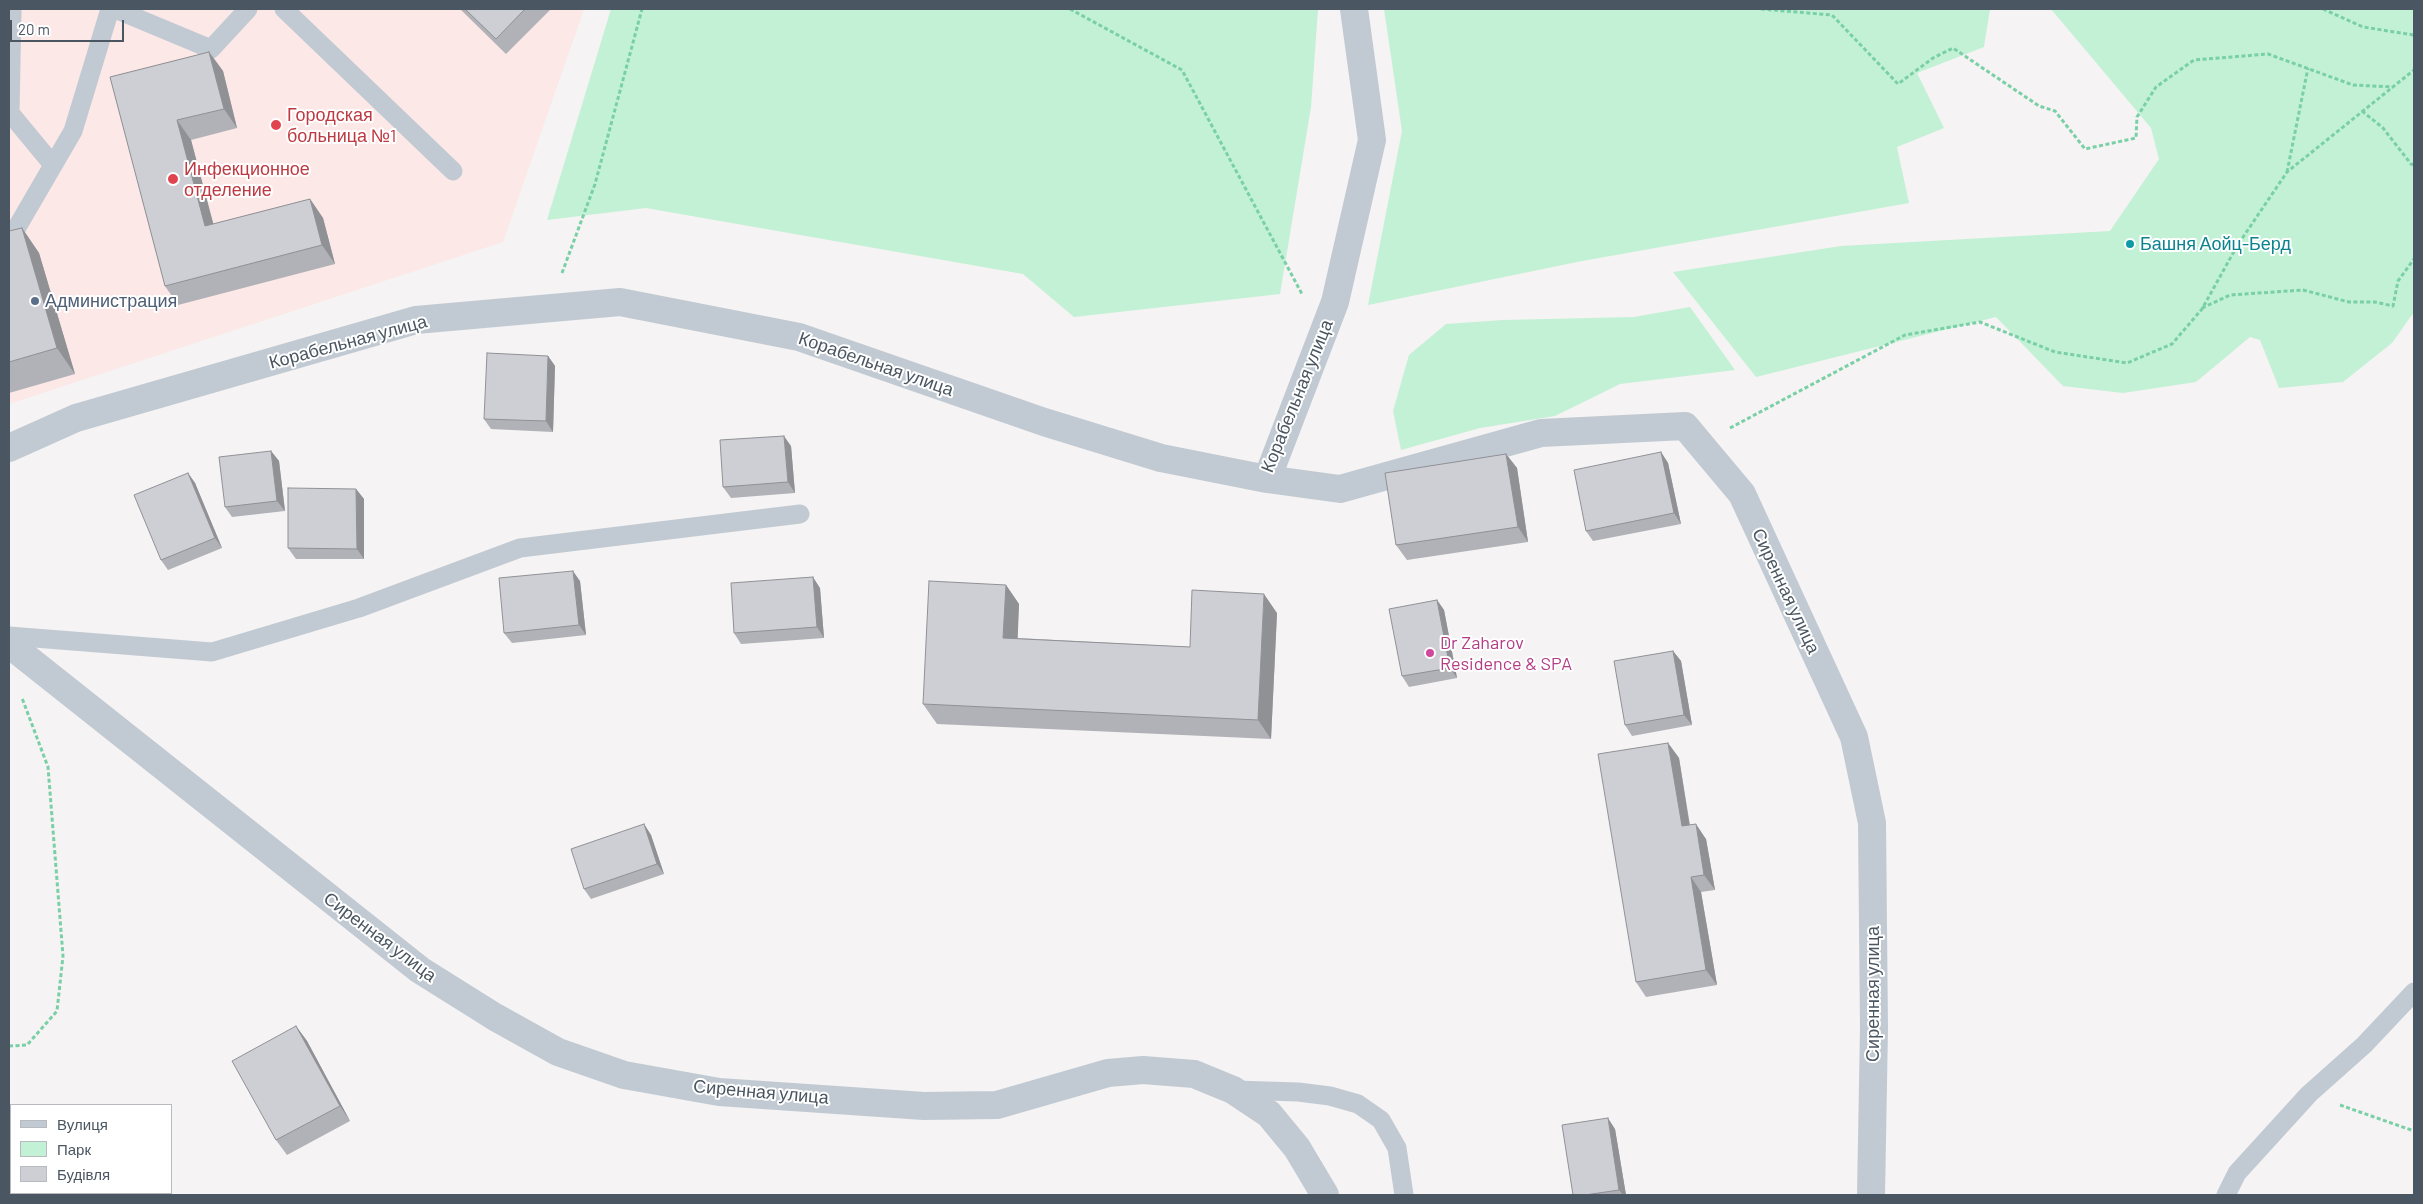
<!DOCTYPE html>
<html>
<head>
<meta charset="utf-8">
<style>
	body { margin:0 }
	#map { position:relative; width:2423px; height:1204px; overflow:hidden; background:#f5f3f3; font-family:Barlow,sans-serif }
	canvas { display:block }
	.frame { position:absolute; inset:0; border:10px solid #4a5661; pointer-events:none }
	.legend { position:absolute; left:10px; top:1104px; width:162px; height:90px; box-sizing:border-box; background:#fff; border:1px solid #b7bbc0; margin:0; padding:6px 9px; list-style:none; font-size:15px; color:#4a5661 }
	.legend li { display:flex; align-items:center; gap:10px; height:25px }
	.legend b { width:25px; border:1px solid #b7bbc0 }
	.scale { position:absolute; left:10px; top:20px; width:114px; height:22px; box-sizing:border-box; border:2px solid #4a5661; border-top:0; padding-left:6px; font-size:15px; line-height:18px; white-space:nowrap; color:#4a5661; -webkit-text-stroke:4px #fff; paint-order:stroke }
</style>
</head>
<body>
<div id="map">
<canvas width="2423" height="1204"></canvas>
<div class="frame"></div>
<ul class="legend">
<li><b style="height:6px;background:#c1cad2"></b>Вулиця</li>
<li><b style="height:14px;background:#c3f1d5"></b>Парк</li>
<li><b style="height:14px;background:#cdcfd5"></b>Будівля</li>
</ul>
<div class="scale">20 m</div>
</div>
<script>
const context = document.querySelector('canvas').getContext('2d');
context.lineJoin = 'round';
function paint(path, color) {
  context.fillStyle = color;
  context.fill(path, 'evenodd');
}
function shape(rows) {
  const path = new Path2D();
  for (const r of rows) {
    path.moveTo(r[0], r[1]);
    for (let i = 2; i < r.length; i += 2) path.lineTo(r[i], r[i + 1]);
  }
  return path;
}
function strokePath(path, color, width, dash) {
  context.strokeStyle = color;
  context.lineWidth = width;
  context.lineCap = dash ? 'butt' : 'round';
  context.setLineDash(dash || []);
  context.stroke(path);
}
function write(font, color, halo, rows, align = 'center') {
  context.font = font + ' Barlow,sans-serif';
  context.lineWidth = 4;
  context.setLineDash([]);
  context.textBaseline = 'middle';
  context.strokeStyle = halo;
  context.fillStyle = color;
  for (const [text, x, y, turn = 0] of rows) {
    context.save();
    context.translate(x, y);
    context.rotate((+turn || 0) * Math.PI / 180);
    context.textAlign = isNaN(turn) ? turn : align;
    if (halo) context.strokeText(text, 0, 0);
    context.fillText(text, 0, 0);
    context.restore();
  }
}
const medical = shape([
	[9,9,584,9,503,242,9,404]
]);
const green = shape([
	[611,9,1318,9,1311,107,1280,294,1074,317,1023,274,646,208,547,220],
	[1384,9,1990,9,1984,47,1917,73,1944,128,1897,147,1909,203,1582,261,1368,305,1402,131],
	[2051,9,2414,9,2414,312,2392,343,2343,382,2279,388,2260,340,2250,337,2196,382,2123,393,2063,386,1996,317,1756,377,1673,272,1841,246,2110,231,2159,159,2151,128],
	[1690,307,1735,370,1620,384,1555,416,1480,428,1401,450,1393,411,1409,355,1446,324,1503,320,1634,317],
	[9,1124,11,1128,11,1193,50,1193,52,1195,9,1195]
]);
const path = shape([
	[1070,9,1182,70,1302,294],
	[1761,9,1832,15,1898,84,1933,58,1953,48,2039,106,2055,111,2085,149,2136,138,2137,117,2156,87,2194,60,2268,54,2353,85,2393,87],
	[2323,9,2363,27,2414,35],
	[2362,111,2383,128,2411,164,2414,165],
	[2287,172,2308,68],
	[562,273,595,184,642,9],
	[2202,308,2230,295,2303,290,2349,302,2375,302,2393,306,2398,281,2414,259],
	[1730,428,1905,335,1980,322,2055,352,2127,363,2172,344,2202,309,2237,246,2287,172,2414,70],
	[9,1046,27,1045,57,1011,63,956,48,767,22,698],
	[2340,1105,2414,1131]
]);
const service = shape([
	[12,9,10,113,53,165],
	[115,9,211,49,248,9],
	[284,9,453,171],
	[9,241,73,131,110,9],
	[9,636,212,652,359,608,520,548,800,514],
	[1234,1090,1298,1092,1330,1096,1358,1104,1381,1120,1397,1148,1404,1195],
	[2226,1195,2237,1173,2309,1094,2364,1045,2414,992]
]);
const minor = shape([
	[9,448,76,418,416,320,620,302,799,337,1044,422,1161,458,1267,479,1340,489,1541,433,1685,426,1742,494,1854,737,1872,823,1874,1028,1871,1195],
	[1267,479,1335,302,1372,140,1354,9],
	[9,644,420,970,495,1017,558,1052,624,1075,719,1092,924,1106,997,1105,1108,1073,1143,1070,1194,1074,1233,1090,1269,1114,1297,1148,1325,1195]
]);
const wall = shape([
	[460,9,551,9,506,54],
	[209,52,223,71,237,128,191,140,213,224,310,199,323,218,335,264,178,305,165,286,110,77],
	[22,228,39,253,75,374,9,393,9,231],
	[548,356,555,366,553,432,491,429,484,419],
	[791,446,795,493,731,498,723,487],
	[271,451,279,461,285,511,232,517,225,507],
	[1661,452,1668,463,1681,524,1593,541,1586,531],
	[1506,454,1517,468,1528,542,1407,560,1396,545],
	[188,473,195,483,222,548,168,570,161,560],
	[356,489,364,499,364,559,296,559,288,548],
	[580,581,586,635,512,643,504,633],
	[1006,585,1019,604,1017,638,1190,647,1277,613,1271,739,937,724,923,704],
	[820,588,824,638,741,644,734,633],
	[1437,600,1444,610,1457,678,1409,687,1402,676],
	[1673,651,1681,661,1692,725,1632,736,1625,725],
	[1668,743,1679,758,1690,825,1706,839,1715,890,1701,892,1717,985,1646,997,1636,982],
	[644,824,651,835,664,874,591,899,584,889],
	[296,1026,307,1041,350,1121,287,1155,276,1140],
	[1615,1129,1626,1195,1573,1195]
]);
const shadedWall = shape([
	[209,52,223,71,237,128,224,109],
	[177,120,191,140,219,245,205,226],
	[310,199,323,218,335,264,322,245],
	[22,228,39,253,75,374,57,348],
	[548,356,555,366,553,432,546,421],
	[784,436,791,446,795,493,788,482],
	[271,451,279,461,285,511,277,501],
	[1661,452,1668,463,1681,524,1674,513],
	[1506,454,1517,468,1528,542,1518,527],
	[188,473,195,483,222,548,215,538],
	[356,489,364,499,364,559,357,549],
	[573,571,580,581,586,635,579,625],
	[813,577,820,588,824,638,817,627],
	[1006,585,1019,604,1017,657,1003,638],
	[1264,594,1277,613,1271,739,1258,720],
	[1437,600,1444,610,1457,678,1450,668],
	[1673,651,1681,661,1692,725,1684,715],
	[1668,743,1679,758,1692,841,1682,826],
	[644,824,651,835,664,874,657,864],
	[1696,824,1706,839,1715,890,1704,875],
	[1691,877,1701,892,1717,985,1706,970],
	[296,1026,307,1041,350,1121,340,1106],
	[1608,1118,1615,1129,1626,1195,1623,1195,1619,1190]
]);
const building = shape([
	[465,9,525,9,496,39,465,9],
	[209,52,224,109,177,120,205,226,310,199,322,245,165,286,110,77,209,52],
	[22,228,57,348,9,362,9,231,22,228],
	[487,353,548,356,546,421,484,419,487,353],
	[784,436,788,482,723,487,720,440,784,436],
	[271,451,277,501,225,507,219,457,271,451],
	[1661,452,1674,513,1586,531,1574,470,1661,452],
	[1506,454,1518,527,1396,545,1385,473,1506,454],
	[188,473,215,538,161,560,134,495,188,473],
	[288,488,356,489,357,549,288,548,288,488],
	[573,571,579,625,504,633,499,578,573,571],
	[813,577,817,627,734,633,731,583,813,577],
	[929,581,1006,585,1003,638,1190,647,1192,590,1264,594,1258,720,923,704,929,581],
	[1437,600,1450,668,1402,676,1389,609,1437,600],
	[1673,651,1684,715,1625,725,1614,661,1673,651],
	[1668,743,1682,826,1696,824,1704,875,1691,877,1706,970,1636,982,1598,754,1668,743],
	[644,824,657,864,584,889,571,849,644,824],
	[296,1026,340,1106,276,1140,232,1061,296,1026],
	[1608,1118,1619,1190,1585,1195,1573,1195,1562,1125,1608,1118]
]);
const markers = [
	[276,125,6,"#e0444e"],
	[173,179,6,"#e0444e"],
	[2130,244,5,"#0f9aa8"],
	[35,301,5,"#5c6f8a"],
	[1430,653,5,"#d1479c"]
];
const healthNames = [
	["Городская",287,115],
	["больница №1",287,136],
	["Инфекционное",184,169],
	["отделение",184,190]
];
const cultureNames = [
	["Башня Аойц-Берд",2140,244]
];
const serviceNames = [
	["Администрация",45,301]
];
const streetNames = [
	["Корабельная улица",348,342,-15],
	["Корабельная улица",876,364,19],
	["Корабельная улица",1297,396,-68],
	["Сиренная улица",1786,591,65],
	["Сиренная улица",380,937,37],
	["Сиренная улица",1873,994,-90],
	["Сиренная улица",761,1092,5]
];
const hotelNames = [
	["Dr Zaharov",1440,643],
	["Residence & SPA",1440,664]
];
paint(medical, '#fce8e6');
paint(green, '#c3f1d5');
strokePath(path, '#7ad0a6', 3, [4, 2.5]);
strokePath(service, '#c1cad2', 19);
strokePath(minor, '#c1cad2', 28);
paint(wall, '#b0b2b7');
paint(shadedWall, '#909195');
paint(building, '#cdcfd5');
strokePath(building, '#909195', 1);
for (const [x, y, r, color] of markers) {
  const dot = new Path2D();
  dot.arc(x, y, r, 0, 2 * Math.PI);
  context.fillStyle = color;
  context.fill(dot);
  strokePath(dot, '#fff', 2);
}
write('18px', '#be3a42', '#fff', healthNames, 'left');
write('18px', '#0d838f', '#fff', cultureNames, 'left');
write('18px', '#4e5e75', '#fff', serviceNames, 'left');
write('18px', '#4a5661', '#fff', streetNames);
write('18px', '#b23c85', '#fff', hotelNames, 'left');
</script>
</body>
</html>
